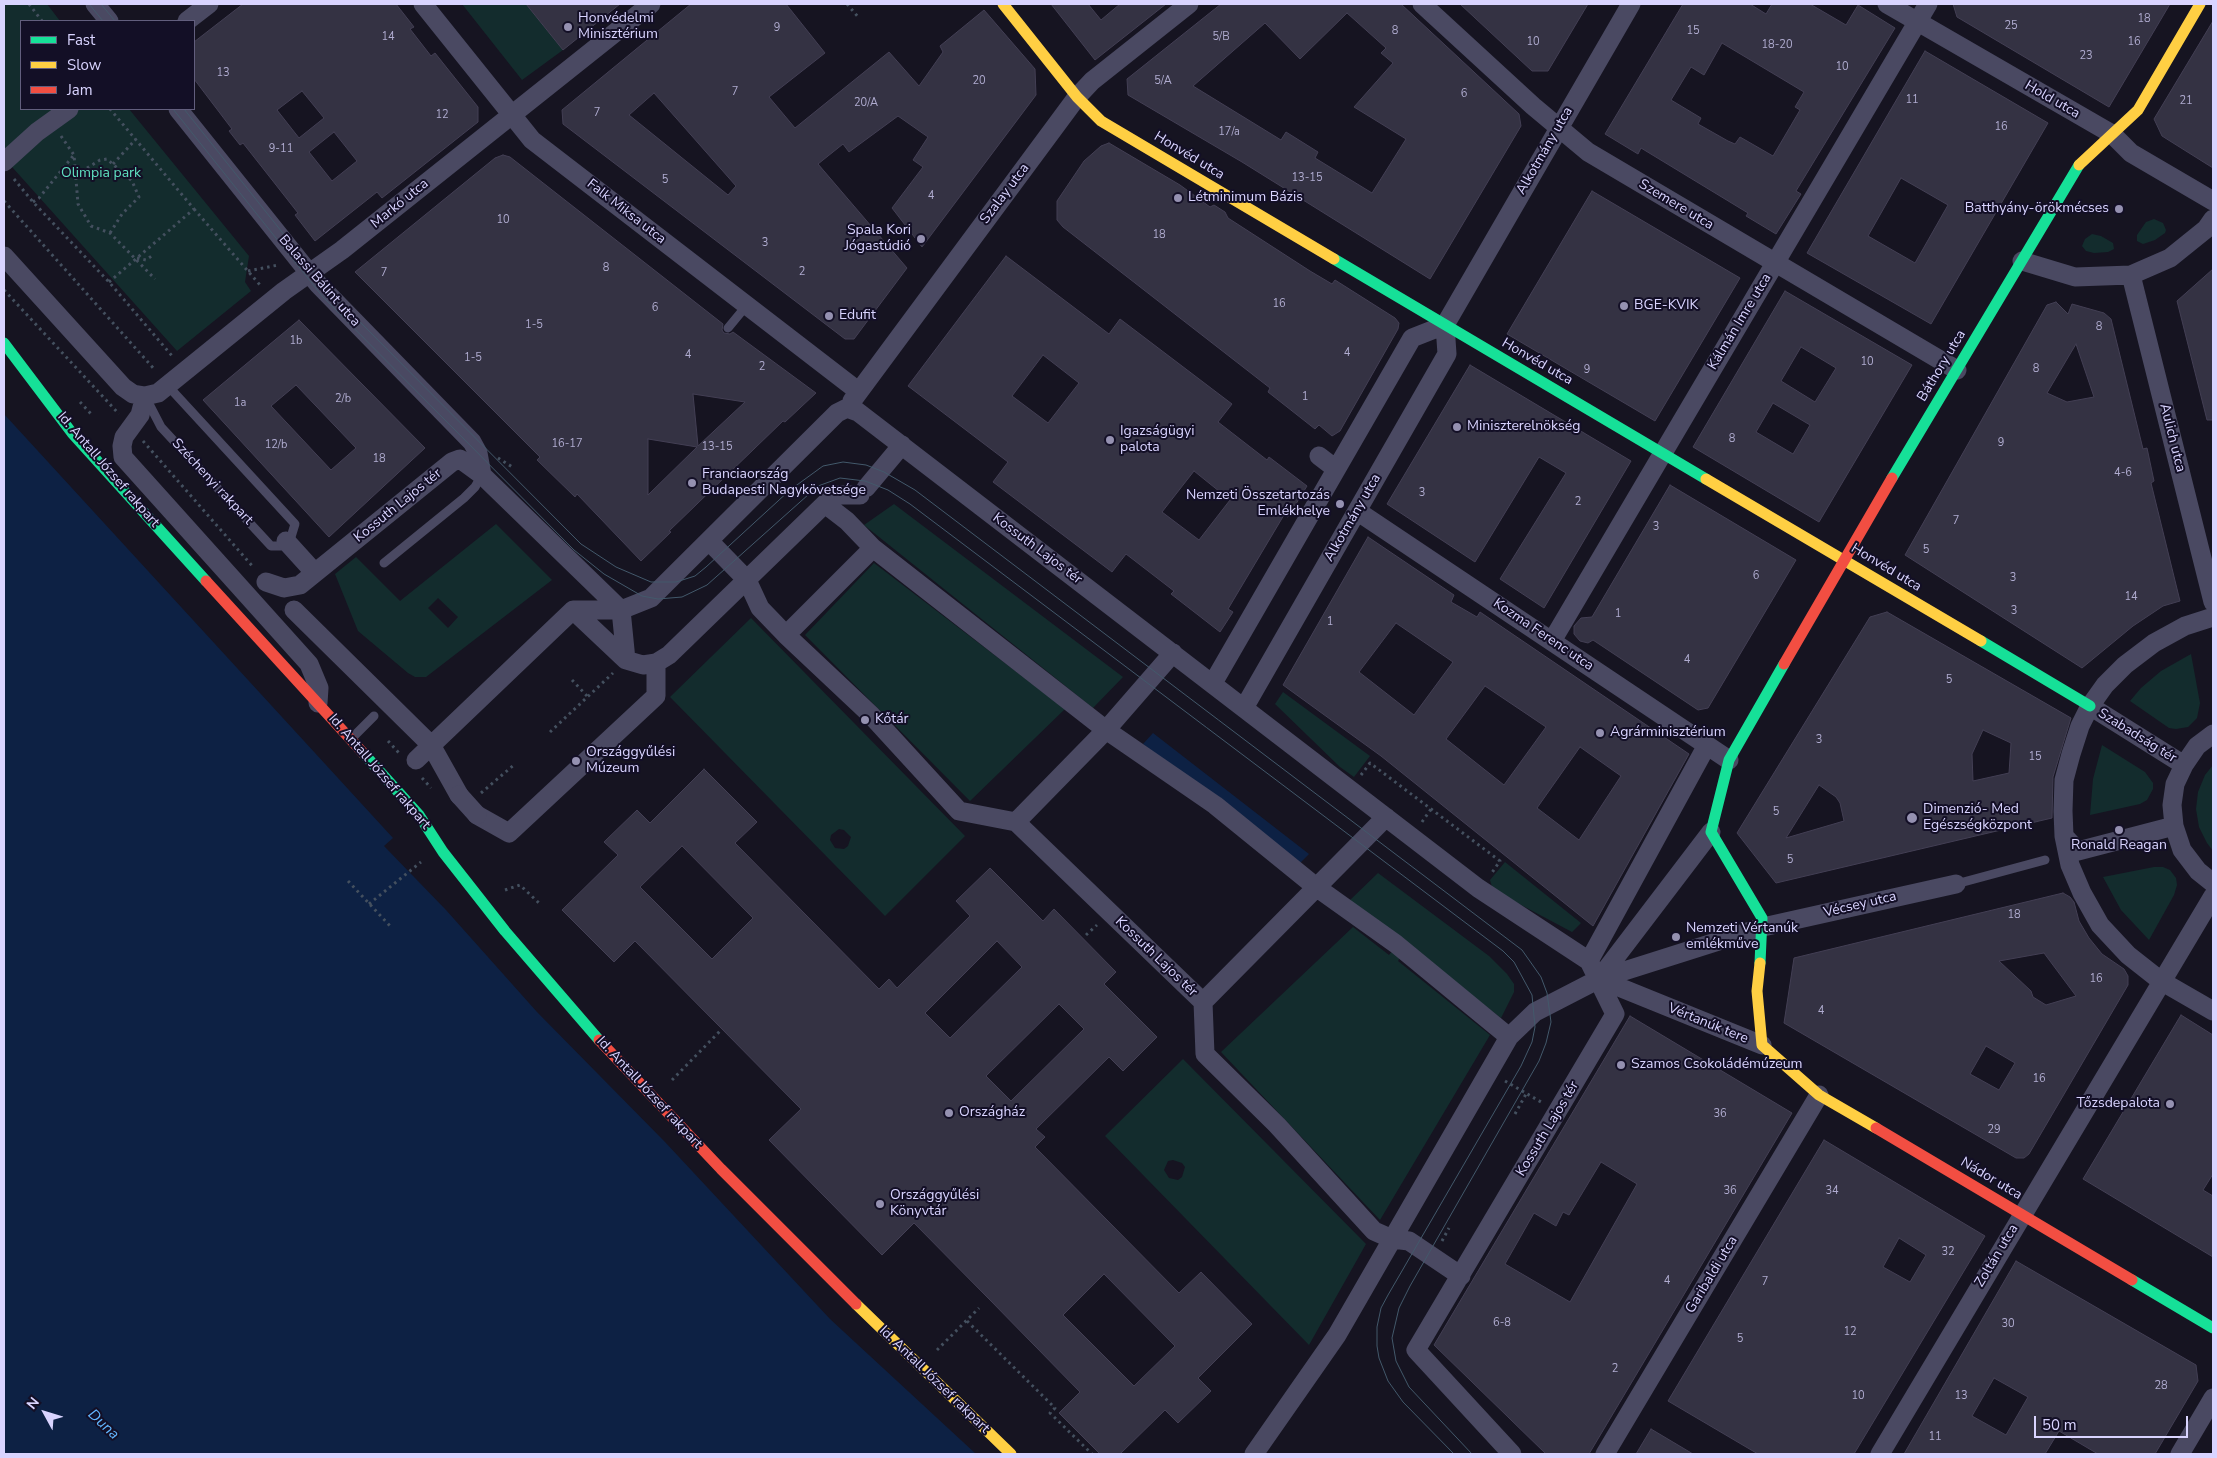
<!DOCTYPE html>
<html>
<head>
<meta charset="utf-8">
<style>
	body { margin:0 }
	#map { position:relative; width:2217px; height:1458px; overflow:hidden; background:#161421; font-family:"Nunito Sans",sans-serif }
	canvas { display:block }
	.frame { position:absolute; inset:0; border:5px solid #d9d4ff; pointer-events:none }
	.legend { position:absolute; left:20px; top:20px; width:175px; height:90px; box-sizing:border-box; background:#130f26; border:1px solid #625e7d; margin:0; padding:6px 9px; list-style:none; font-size:15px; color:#d9d4ff }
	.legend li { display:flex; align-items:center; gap:10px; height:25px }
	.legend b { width:25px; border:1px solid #625e7d }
	.north { position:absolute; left:20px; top:1388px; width:50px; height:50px; -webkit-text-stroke:4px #130f26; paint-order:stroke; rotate:309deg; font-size:14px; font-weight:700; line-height:20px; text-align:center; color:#d9d4ff }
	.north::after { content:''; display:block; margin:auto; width:18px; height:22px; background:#d9d4ff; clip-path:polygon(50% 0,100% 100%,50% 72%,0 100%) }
	.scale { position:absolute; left:2034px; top:1416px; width:154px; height:22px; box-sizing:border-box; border:2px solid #d9d4ff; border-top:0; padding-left:6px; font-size:15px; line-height:18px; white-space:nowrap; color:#d9d4ff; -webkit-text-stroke:4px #130f26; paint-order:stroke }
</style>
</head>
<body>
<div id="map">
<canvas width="2217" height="1458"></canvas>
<div class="frame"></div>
<ul class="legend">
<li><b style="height:6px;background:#16e098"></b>Fast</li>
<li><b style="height:6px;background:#ffcf43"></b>Slow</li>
<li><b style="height:6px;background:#f24e42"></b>Jam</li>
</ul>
<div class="north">N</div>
<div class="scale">50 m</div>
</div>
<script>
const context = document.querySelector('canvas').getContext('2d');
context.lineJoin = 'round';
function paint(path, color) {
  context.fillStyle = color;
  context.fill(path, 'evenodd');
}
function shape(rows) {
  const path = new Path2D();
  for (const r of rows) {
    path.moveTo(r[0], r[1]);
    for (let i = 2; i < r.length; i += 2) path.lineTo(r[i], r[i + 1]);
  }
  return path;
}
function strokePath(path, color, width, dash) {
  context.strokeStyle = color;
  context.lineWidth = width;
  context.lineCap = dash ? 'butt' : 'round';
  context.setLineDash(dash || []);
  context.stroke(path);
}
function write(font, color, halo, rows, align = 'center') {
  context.font = font + ' "Nunito Sans",sans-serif';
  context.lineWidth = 4;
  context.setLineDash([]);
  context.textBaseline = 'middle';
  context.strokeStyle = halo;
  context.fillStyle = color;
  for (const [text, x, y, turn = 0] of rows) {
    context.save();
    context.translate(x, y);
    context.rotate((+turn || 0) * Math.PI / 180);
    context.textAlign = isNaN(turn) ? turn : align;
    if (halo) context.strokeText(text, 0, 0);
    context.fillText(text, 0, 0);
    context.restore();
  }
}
const green = shape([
	[4,4,47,4,60,21,21,21,21,109,129,109,249,256,245,282,251,291,177,351,4,158],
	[462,4,526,4,563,50,522,80],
	[2154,219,2163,223,2166,230,2165,233,2155,240,2143,244,2137,241,2137,235,2146,222],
	[2092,234,2101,236,2113,243,2114,249,2108,252,2094,253,2086,251,2082,246,2085,239],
	[894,504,1123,677,1093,708,864,525],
	[496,524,552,580,426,677,415,677,408,673,358,631,335,574,356,557,400,601],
	[438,598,458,617,448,628,428,608],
	[874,563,1065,709,970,801,805,635],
	[751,618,965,836,885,916,670,697],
	[839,829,844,830,851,837,848,846,844,849,835,848,830,840,831,835],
	[2191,654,2200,703,2197,718,2188,727,2176,729,2169,728,2130,701,2141,688,2161,671],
	[1283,692,1370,756,1354,777,1340,767,1275,704],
	[2102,745,2145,772,2153,783,2153,789,2147,800,2140,804,2090,815,2093,779],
	[2213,765,2213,851,2207,843,2199,827,2196,809,2198,792,2205,775],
	[1505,862,1581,923,1572,932,1493,890,1490,880],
	[2154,867,2163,867,2170,870,2176,878,2177,885,2174,895,2149,940,2121,910,2103,877],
	[1378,873,1489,956,1507,974,1514,984,1514,992,1501,1018,1349,901],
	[1353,927,1389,955,1393,950,1401,956,1398,961,1490,1035,1380,1220,1221,1052],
	[1183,1059,1366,1244,1309,1345,1105,1136],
	[1173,1160,1182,1163,1185,1167,1182,1177,1178,1180,1169,1178,1164,1170,1168,1161]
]);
const water = shape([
	[4,414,393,838,384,846,446,910,537,1012,665,1142,830,1319,976,1454,4,1454],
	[1153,733,1309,854,1299,864,1143,744]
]);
const building = shape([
	[243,4,396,4,414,27,410,29,431,56,435,53,478,107,478,122,382,198,377,192,315,241,295,215,298,213,243,143,240,145,229,131,232,129,194,79,194,42,243,4],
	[302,91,324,118,299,138,277,110,302,91],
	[334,132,357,161,332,181,309,152,334,132],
	[526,4,620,4,563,50,526,4],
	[691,4,786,4,825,53,769,97,795,128,889,52,919,86,943,52,940,46,984,10,1035,69,1036,95,922,247,892,208,923,167,913,160,928,137,898,116,849,152,843,144,818,164,907,268,854,339,845,339,563,124,562,110,691,4],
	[654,93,736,186,728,195,629,115,654,93],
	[1051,4,1088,4,1101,20,1120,4,1166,4,1095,60,1051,4],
	[1221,4,1401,4,1519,114,1521,126,1430,279,1242,162,1128,95,1127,79,1221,4],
	[1347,13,1386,48,1381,53,1393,63,1354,107,1406,139,1372,193,1315,158,1318,152,1286,132,1281,140,1193,86,1265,23,1300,59,1347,13],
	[1460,4,1588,4,1548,71,1532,71,1460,4],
	[1683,4,1750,4,1766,14,1772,4,1810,4,1846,25,1858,5,1895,28,1796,191,1801,194,1776,234,1746,216,1748,213,1641,148,1638,154,1605,134,1683,4],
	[1722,43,1804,92,1795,107,1800,110,1773,156,1740,137,1735,144,1728,141,1698,124,1701,118,1671,100,1691,67,1704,75,1722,43],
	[1953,4,2170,4,2109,107,1957,17,1953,4],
	[2213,21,2213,168,2162,136,2154,119,2213,21],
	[1925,51,2048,123,1931,324,1807,253,1925,51],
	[1901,178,1948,205,1915,263,1868,236,1901,178],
	[1109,143,1180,185,1210,207,1214,205,1225,212,1228,218,1310,271,1332,284,1335,280,1395,318,1399,323,1398,329,1340,431,1332,436,1319,425,1315,429,1268,392,1270,388,1063,227,1057,220,1057,201,1084,161,1101,146,1109,143],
	[503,155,510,157,723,324,722,330,724,333,730,334,733,332,816,393,785,422,783,421,669,531,671,532,641,561,577,494,575,497,537,460,540,457,355,272,495,158,503,155],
	[693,394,745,402,698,446,693,394],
	[648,439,697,447,648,495,648,439],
	[1592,191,1740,278,1655,421,1507,334,1592,191],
	[1006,256,1109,334,1120,319,1232,404,1218,422,1267,460,1269,457,1307,486,1288,517,1284,515,1228,609,1233,612,1220,632,1171,594,1174,591,1126,554,1112,572,993,482,1008,462,908,386,1006,256],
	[1043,355,1079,383,1048,423,1012,396,1043,355],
	[1194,471,1230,500,1199,540,1162,512,1194,471],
	[2213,269,2213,420,2207,420,2177,301,2213,269],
	[1785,291,1912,365,1819,522,1693,447,1785,291],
	[1801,347,1836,368,1815,402,1781,381,1801,347],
	[1773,403,1810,425,1793,454,1756,432,1773,403],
	[2056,302,2068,314,2072,304,2104,313,2111,319,2143,449,2147,448,2154,481,2151,483,2180,601,2163,606,2133,626,2082,668,1905,555,2047,305,2056,302],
	[2076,344,2094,397,2067,402,2047,393,2076,344],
	[299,320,425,448,329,537,203,400,299,320],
	[296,385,356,448,331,470,271,406,296,385],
	[1470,365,1631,461,1544,608,1500,579,1566,473,1539,457,1475,562,1387,504,1470,365],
	[1670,485,1796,560,1708,708,1698,710,1593,640,1588,643,1580,641,1574,634,1574,626,1581,618,1592,617,1670,485],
	[1368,537,1454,595,1451,602,1477,617,1480,612,1689,754,1593,926,1381,756,1283,685,1368,537],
	[1396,623,1453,662,1414,715,1359,672,1396,623],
	[1485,686,1546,727,1504,785,1446,739,1485,686],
	[1580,747,1621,776,1579,840,1537,808,1580,747],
	[1887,612,2071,718,2053,777,2052,818,1776,883,1737,833,1870,617,1887,612],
	[1983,730,2011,743,2009,773,1973,781,1972,754,1983,730],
	[1819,785,1836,797,1840,803,1844,821,1786,838,1819,785],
	[704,769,757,822,735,843,879,989,889,979,897,988,970,916,956,901,990,868,1043,921,1054,909,1116,972,1104,984,1157,1037,1123,1071,1109,1057,1036,1129,1045,1137,1035,1147,1179,1293,1201,1272,1252,1324,1198,1378,1211,1391,1178,1423,1165,1410,1120,1454,1100,1454,1059,1413,1080,1392,989,1299,914,1223,882,1255,769,1140,801,1109,635,941,614,962,562,910,618,855,604,842,637,810,650,823,704,769],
	[682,846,753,918,712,959,640,887,682,846],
	[997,941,1022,967,950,1038,925,1013,997,941],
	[1059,1004,1084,1029,1011,1101,986,1076,1059,1004],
	[1104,1274,1175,1346,1134,1386,1063,1315,1104,1274],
	[2063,893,2070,897,2074,902,2079,921,2089,938,2102,954,2124,969,2128,976,2128,985,2029,1154,2024,1158,2016,1158,1784,1023,1794,958,2063,893],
	[2044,953,2076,996,2046,1005,2033,997,2031,991,1999,961,2044,953],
	[1986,1046,2015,1063,1999,1090,1970,1074,1986,1046],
	[2181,1015,2213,1035,2213,1174,2203,1190,2213,1196,2213,1257,2083,1179,2181,1015],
	[1630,1016,1792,1113,1589,1454,1546,1454,1434,1345,1630,1016],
	[1601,1162,1637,1184,1570,1302,1505,1264,1534,1213,1556,1226,1563,1212,1569,1215,1601,1162],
	[1824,1140,1985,1236,1854,1454,1758,1454,1668,1401,1824,1140],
	[1899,1238,1926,1255,1910,1282,1883,1267,1899,1238],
	[2016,1261,2196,1365,2198,1381,2155,1454,2098,1454,2059,1431,2045,1454,1904,1454,2016,1261],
	[1994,1378,2028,1397,2006,1435,1972,1416,1994,1378],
	[1651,1429,1693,1454,1636,1454,1651,1429]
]);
const path = shape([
	[29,4,42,21],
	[847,4,859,18],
	[61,136,74,155,78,204,91,226,110,233,155,279],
	[113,164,136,139],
	[76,175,100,160,107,159,132,181,139,197,122,214,110,233],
	[14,179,33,202,109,282,173,357],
	[4,201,155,370],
	[33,202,39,198,73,156],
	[194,209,260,285],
	[137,258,146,260,153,255],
	[248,271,278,265],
	[109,282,194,209,110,109],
	[4,290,119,414],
	[80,402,92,415],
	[143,441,254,568],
	[498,458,514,468],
	[572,680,587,696],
	[550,732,613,673],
	[388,741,399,753],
	[1361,775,1370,763,1500,861,1491,874],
	[422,778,431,788],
	[481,793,515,764],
	[1422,822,1431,809],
	[348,881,390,926],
	[505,890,520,885,540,904],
	[369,904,421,862],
	[1086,935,1097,925],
	[672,1080,722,1029],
	[1505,1081,1541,1102],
	[1515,1114,1526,1094],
	[1442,1241,1449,1228],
	[967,1321,1055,1408,1050,1413,1092,1454],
	[937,1350,979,1308]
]);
const lane = shape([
	[728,328,747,305],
	[146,398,161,427,271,546,281,546,291,537,295,524,168,386],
	[384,563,464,498,475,487,482,475],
	[353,737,374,716],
	[1956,884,2045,860]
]);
const street = shape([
	[95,4,109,21],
	[423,4,532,140,858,391],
	[1422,4,1533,106,1588,152,1957,370],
	[1887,4,2112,134,2131,153,2213,201],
	[187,21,209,4],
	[178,109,318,284,472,442,478,453,482,475],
	[4,162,37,132,69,109],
	[4,256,123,387,133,394,145,396,158,393,284,291,342,250,651,4],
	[2022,261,2075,277,2131,275,2170,258,2206,229,2213,219],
	[2131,275,2213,602],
	[145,396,140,415,124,437,122,446,123,457,309,664,319,688,318,703],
	[852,401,1077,97,1092,81,1189,4],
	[1319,456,1336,469],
	[866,488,902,445],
	[825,504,847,521,873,548,1106,730,1215,805,1316,887,1396,944,1509,1037,1337,1335,1254,1454],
	[1357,511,1729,760],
	[286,541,315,573],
	[709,541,747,580,760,608,786,635,871,715,959,811,1016,822],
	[266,582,284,588,300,585,452,462,460,459,482,475,621,610,626,660],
	[294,610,431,745,459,795],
	[573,610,621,610,651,598,837,413,847,408,858,412,1478,888,1589,961,1615,1014,1416,1350,1512,1454],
	[2213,617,2185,626,2154,643,2125,665,2105,685,2090,706,2080,726,2071,754,2064,780,2063,811,2064,836,2070,865,2082,893,2100,925,2128,955,2161,981,2213,1011],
	[786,635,873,548],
	[1552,641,1928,4],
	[1173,653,1106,730,1016,822,1203,1002,1386,817],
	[1213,683,1412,338,1445,325],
	[2090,706,2184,765],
	[1244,708,1447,354,1445,325,1631,4],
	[2213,734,2197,746,2184,765,2175,784,2172,805,2174,826,2182,850,2198,871,2213,883],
	[416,760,573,610,626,660,643,665,656,663,669,655,834,495,860,495],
	[477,815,509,833,656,696,656,663],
	[2064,836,2078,851,2174,826],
	[1589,961,1707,745],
	[1599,979,1711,832],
	[1599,979,1762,1045],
	[1203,1002,1205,1054,1277,1125,1374,1231,1392,1239,1409,1241,1461,1276],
	[1509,1037,1535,1012,1599,979,1763,927,1956,884],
	[1605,1454,1819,1095],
	[1880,1454,2213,896],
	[2180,1454,2213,1398]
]);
const fast = shape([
	[1334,259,1706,479],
	[4,343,72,433,206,581],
	[1892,478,2079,165],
	[1981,641,2090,706],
	[364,754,419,815,443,852,505,931,599,1040],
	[1760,963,1762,918,1711,832,1729,760,1784,664],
	[2132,1280,2213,1328]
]);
const slow = shape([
	[1003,4,1077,97,1101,121,1334,259],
	[2079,165,2138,110,2200,4],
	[1706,479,1981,641],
	[1760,963,1757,991,1762,1045,1819,1095,1876,1128],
	[856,1304,1011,1454]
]);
const jam = shape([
	[206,581,364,754],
	[1784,664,1892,478],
	[599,1040,721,1169,856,1304],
	[1876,1128,2132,1280]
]);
const tram = shape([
	[89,4,103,21],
	[101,4,115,21],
	[173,109,323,297,574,550,604,574,642,596,658,599,682,597,707,585,818,486,840,478,865,481,888,490,910,504,1503,951,1514,962,1532,995,1535,1027,1532,1042,1521,1066,1388,1295,1381,1308,1377,1327,1377,1346,1379,1358,1388,1381,1403,1402,1454,1454],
	[184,109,313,271,348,310,581,544,616,567,651,582,676,582,695,576,706,567,790,490,823,466,843,462,866,465,884,472,915,490,1522,950,1541,977,1547,993,1551,1022,1546,1043,1539,1061,1410,1286,1399,1308,1392,1338,1396,1361,1409,1387,1472,1454]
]);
const streetBridge = shape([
	[459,795,477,815]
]);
const markers = [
	[568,27,5,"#9591b1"],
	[1178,198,5,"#9591b1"],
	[2119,209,5,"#9591b1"],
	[921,239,5,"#9591b1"],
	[1624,306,5,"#9591b1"],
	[829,316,5,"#9591b1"],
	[1457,427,5,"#9591b1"],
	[1110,440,5,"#9591b1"],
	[692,483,5,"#9591b1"],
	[1340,504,5,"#9591b1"],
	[865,720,5,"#9591b1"],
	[1600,733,5,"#9591b1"],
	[576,761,5,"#9591b1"],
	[1912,818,6,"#9591b1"],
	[2119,830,5,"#9591b1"],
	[1676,937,5,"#9591b1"],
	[1621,1065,5,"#9591b1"],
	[2170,1104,5,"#9591b1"],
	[949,1113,5,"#9591b1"],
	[880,1204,5,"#9591b1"]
];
const numberNames = [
	["18",2144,19],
	["25",2011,26],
	["9",777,28],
	["8",1395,31],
	["15",1693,31],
	["14",388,37],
	["5/B",1221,37],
	["10",1533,42],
	["16",2134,42],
	["18-20",1777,45],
	["23",2086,56],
	["10",1842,67],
	["13",223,73],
	["20",979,81],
	["5/A",1163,81],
	["7",735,92],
	["6",1464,94],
	["11",1912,100],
	["21",2186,101],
	["20/A",866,103],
	["7",597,113],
	["12",442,115],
	["16",2001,127],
	["17/a",1229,132],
	["9-11",281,149],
	["13-15",1307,178],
	["5",665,180],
	["4",931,196],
	["10",503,220],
	["18",1159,235],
	["3",765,243],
	["8",606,268],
	["2",802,272],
	["7",384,273],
	["16",1279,304],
	["6",655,308],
	["1-5",534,325],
	["8",2099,327],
	["1b",296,341],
	["4",1347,353],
	["4",688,355],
	["1-5",473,358],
	["10",1867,362],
	["2",762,367],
	["8",2036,369],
	["9",1587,370],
	["1",1305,397],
	["2/b",343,399],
	["1a",240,403],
	["8",1732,439],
	["9",2001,443],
	["16-17",567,444],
	["12/b",276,445],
	["13-15",717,447],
	["18",379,459],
	["4-6",2123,473],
	["3",1422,493],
	["2",1578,502],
	["7",1956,521],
	["3",1656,527],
	["5",1926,550],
	["6",1756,576],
	["3",2013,578],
	["14",2131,597],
	["3",2014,611],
	["1",1618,614],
	["1",1330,622],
	["4",1687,660],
	["5",1949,680],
	["3",1819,740],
	["15",2035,757],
	["5",1776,812],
	["5",1790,860],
	["18",2014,915],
	["16",2096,979],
	["4",1821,1011],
	["16",2039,1079],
	["36",1720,1114],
	["29",1994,1130],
	["36",1730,1191],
	["34",1832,1191],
	["32",1948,1252],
	["4",1667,1281],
	["7",1765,1282],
	["6-8",1502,1323],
	["30",2008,1324],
	["12",1850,1332],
	["5",1740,1339],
	["2",1615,1369],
	["28",2161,1386],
	["10",1858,1396],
	["13",1961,1396],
	["11",1935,1437]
];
const poiNames = [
	["Honvédelmi",578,19],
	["Minisztérium",578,35],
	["Létminimum Bázis",1188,198],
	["Batthyány-örökmécses",2109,209,"right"],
	["Spala Kori",911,231,"right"],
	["Jógastúdió",911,247,"right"],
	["BGE-KVIK",1634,306],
	["Edufit",839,316],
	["Miniszterelnökség",1467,427],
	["Igazságügyi",1120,432],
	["palota",1120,448],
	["Franciaország",702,475],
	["Budapesti Nagykövetsége",702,491],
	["Nemzeti Összetartozás",1330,496,"right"],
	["Emlékhelye",1330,512,"right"],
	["Kőtár",875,720],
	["Agrárminisztérium",1610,733],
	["Országgyűlési",586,753],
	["Múzeum",586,769],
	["Dimenzió- Med",1923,810],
	["Egészségközpont",1923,826],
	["Ronald Reagan",2119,846,"center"],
	["Nemzeti Vértanúk",1686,929],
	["emlékműve",1686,945],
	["Szamos Csokoládémúzeum",1631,1065],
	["Tőzsdepalota",2160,1104,"right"],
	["Országház",959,1113],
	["Országgyűlési",890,1196],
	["Könyvtár",890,1212]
];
const streetNames = [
	["Hold utca",2052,100,30],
	["Alkotmány utca",1545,151,-60],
	["Honvéd utca",1189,156,31],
	["Szalay utca",1005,194,-53],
	["Markó utca",400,204,-39],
	["Szemere utca",1676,205,31],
	["Falk Miksa utca",626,212,38],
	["Balassi Bálint utca",319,281,49],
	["Kálmán Imre utca",1740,322,-59],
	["Honvéd utca",1537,362,30],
	["Báthory utca",1942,366,-59],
	["Aulich utca",2172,438,76],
	["Id. Antall József rakpart",108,470,49],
	["Széchenyi rakpart",212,482,47],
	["Kossuth Lajos tér",398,506,-39],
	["Alkotmány utca",1353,518,-60],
	["Kossuth Lajos tér",1037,549,37],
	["Honvéd utca",1886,568,31],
	["Kozma Ferenc utca",1543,635,34],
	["Szabadság tér",2137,736,32],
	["Id. Antall József rakpart",379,772,49],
	["Vécsey utca",1860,905,-13],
	["Kossuth Lajos tér",1156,957,44],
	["Vértanúk tere",1708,1024,22],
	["Id. Antall József rakpart",649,1093,47],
	["Kossuth Lajos tér",1548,1129,-59],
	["Nádor utca",1991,1179,31],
	["Zoltán utca",1997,1256,-59],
	["Garibaldi utca",1712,1275,-59],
	["Id. Antall József rakpart",934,1380,44]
];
const parkNames = [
	["Olimpia park",101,174]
];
const waterNames = [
	["Duna",103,1425,43]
];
paint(green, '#132c2d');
paint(water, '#0d2144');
paint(building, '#343243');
strokePath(building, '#433f54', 1);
strokePath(path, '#44505f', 3, [2.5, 4]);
strokePath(lane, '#4a4962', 9);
strokePath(street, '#4a4962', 19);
strokePath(fast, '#16e098', 11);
strokePath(slow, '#ffcf43', 11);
strokePath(jam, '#f24e42', 11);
strokePath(tram, '#43596b', 1);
strokePath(streetBridge, '#4a4962', 19);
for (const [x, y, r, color] of markers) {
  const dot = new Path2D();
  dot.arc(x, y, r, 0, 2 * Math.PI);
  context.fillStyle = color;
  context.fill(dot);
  strokePath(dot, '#130f26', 2);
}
write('11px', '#b0acd0', null, numberNames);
write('14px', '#d9d4ff', '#130f26', poiNames, 'left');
write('14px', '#d9d4ff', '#130f26', streetNames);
write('14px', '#5fe0c0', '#130f26', parkNames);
write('italic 15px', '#62b6ff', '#130f26', waterNames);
</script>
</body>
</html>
